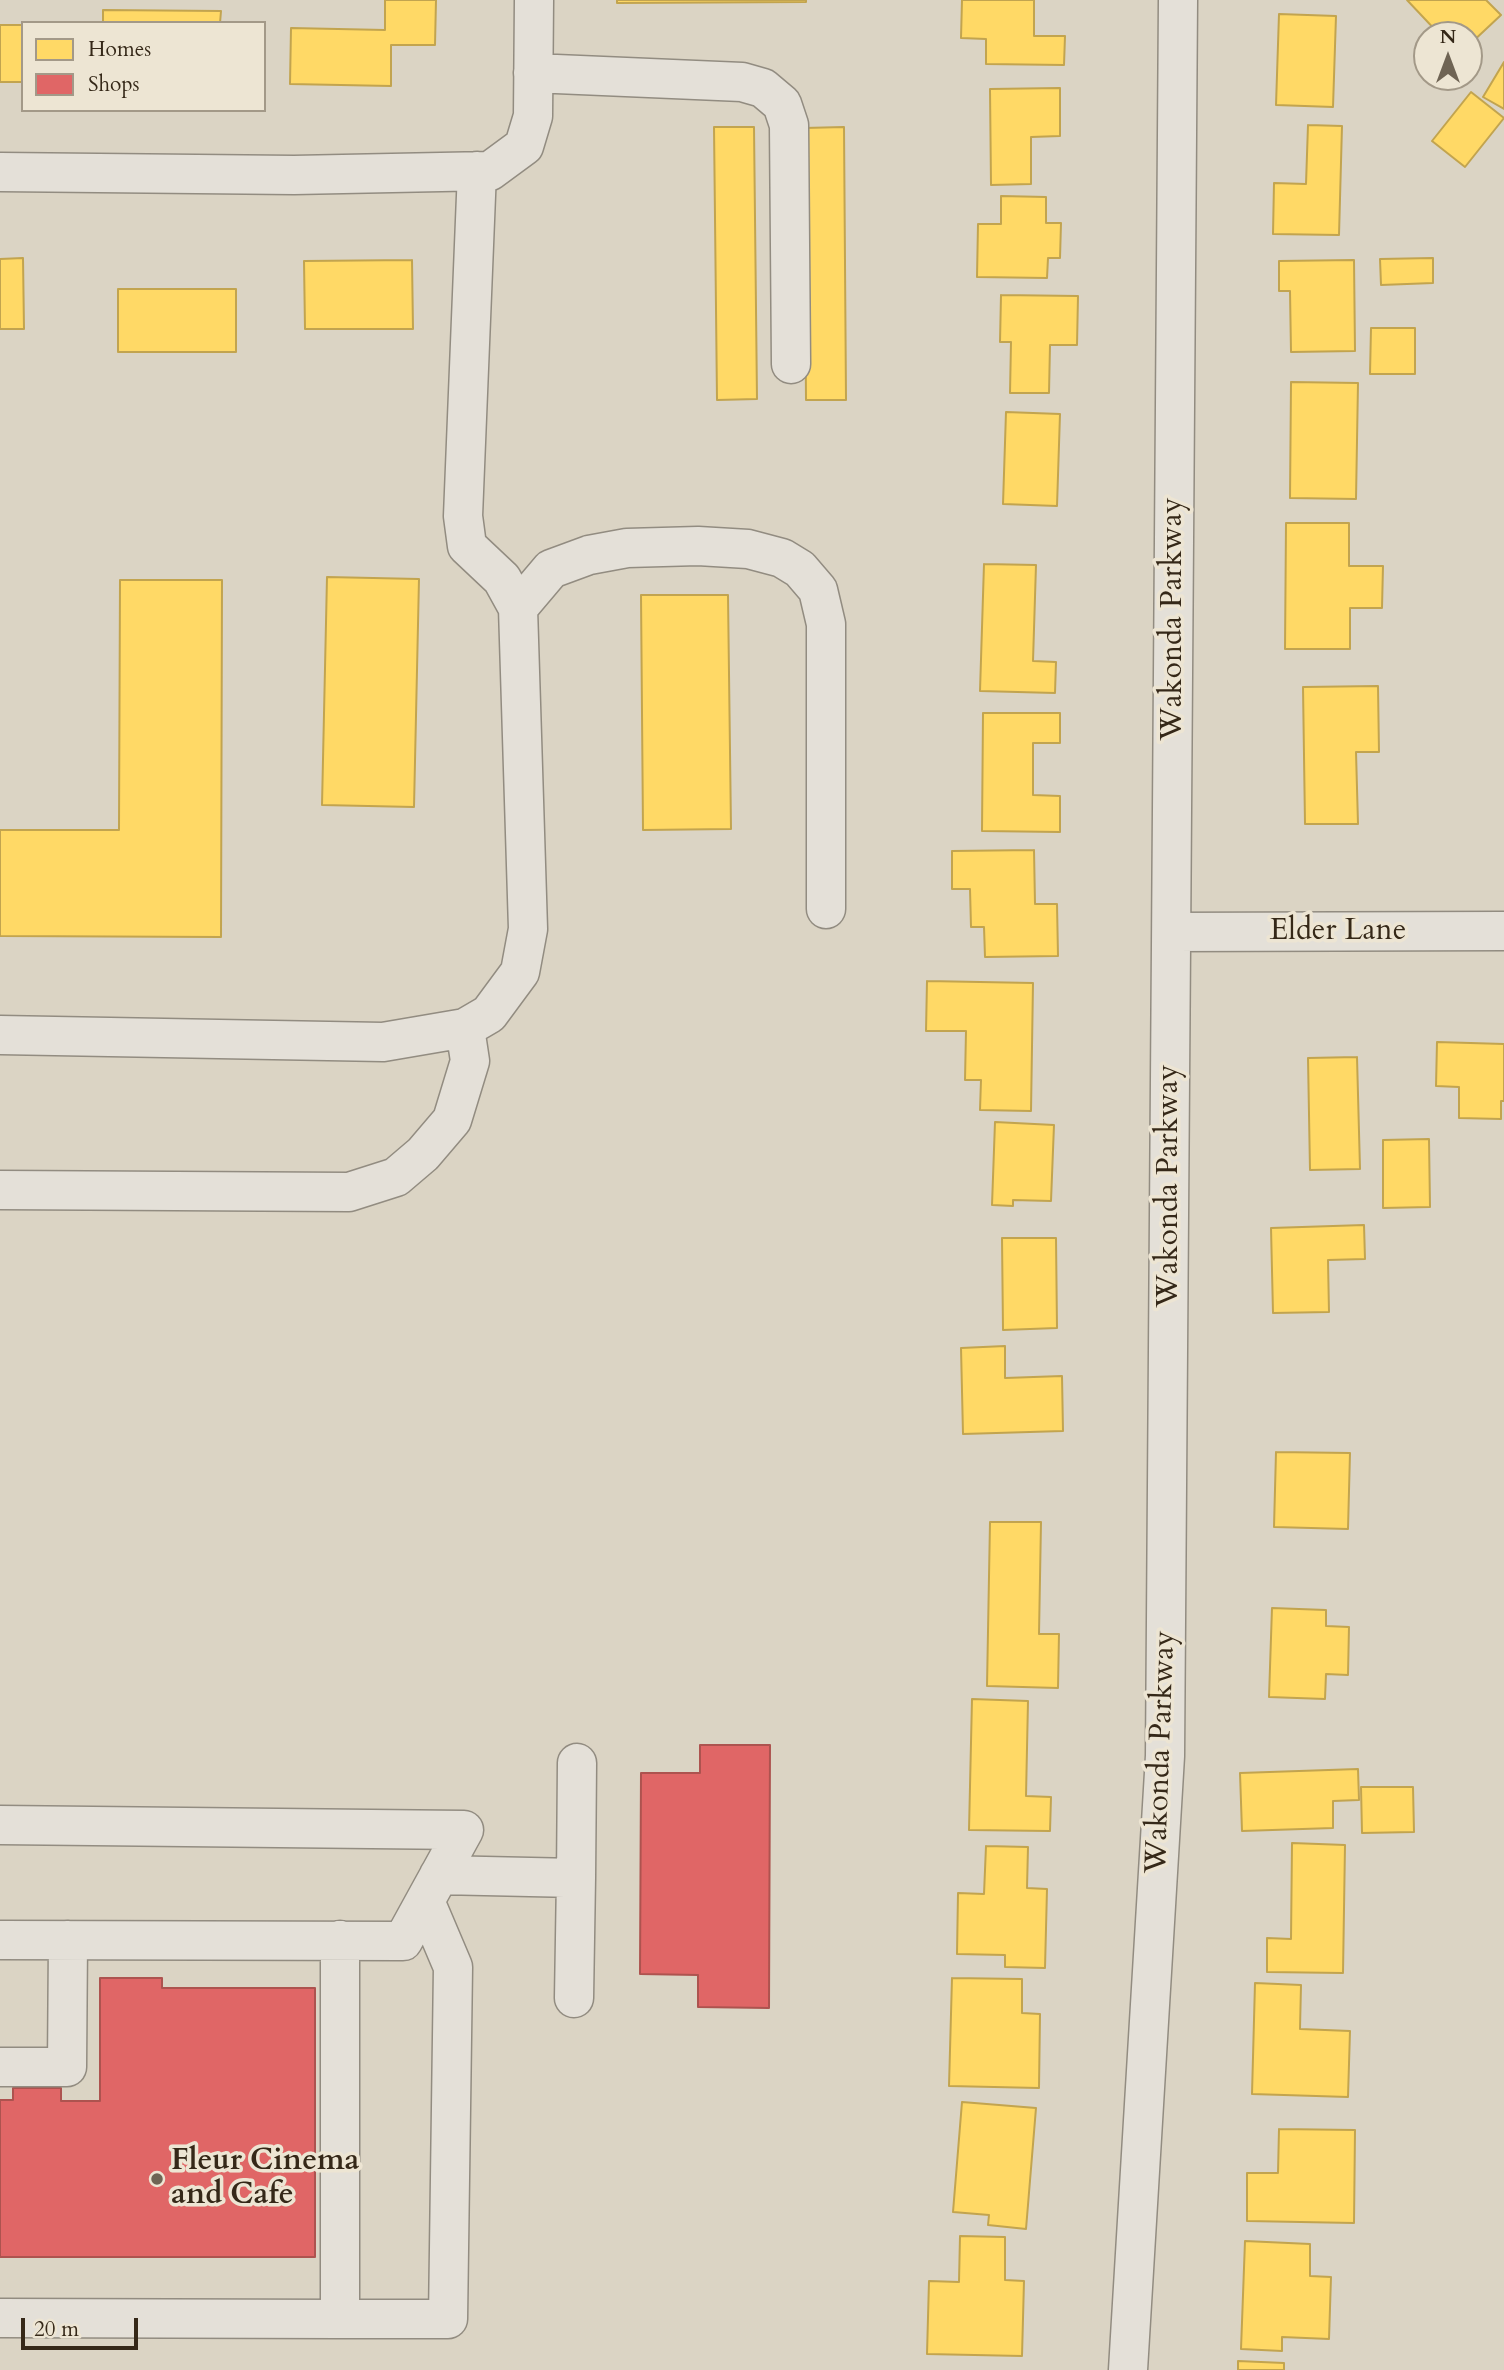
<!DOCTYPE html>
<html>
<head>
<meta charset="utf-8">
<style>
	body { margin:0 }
	#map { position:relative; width:1504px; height:2370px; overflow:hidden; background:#dbd4c4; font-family:Cardo,serif }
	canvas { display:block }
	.legend { position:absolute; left:21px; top:21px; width:245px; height:91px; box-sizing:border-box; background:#ede5d3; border:2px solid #a39988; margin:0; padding:9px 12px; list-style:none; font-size:21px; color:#352818 }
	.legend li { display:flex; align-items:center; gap:14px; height:35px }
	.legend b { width:35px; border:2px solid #a39988 }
	.north { position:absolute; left:1413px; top:21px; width:70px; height:70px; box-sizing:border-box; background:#ede5d3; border:2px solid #a39988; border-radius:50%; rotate:0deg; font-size:19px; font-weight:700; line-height:28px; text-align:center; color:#352818 }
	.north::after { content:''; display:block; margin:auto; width:24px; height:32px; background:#6f6454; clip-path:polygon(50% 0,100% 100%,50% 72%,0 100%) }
	.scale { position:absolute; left:21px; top:2318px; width:117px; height:32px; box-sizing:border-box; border:4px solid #352818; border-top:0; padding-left:9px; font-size:21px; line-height:24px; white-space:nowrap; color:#352818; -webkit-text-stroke:5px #ede5d3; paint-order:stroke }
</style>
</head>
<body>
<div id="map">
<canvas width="1504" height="2370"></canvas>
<ul class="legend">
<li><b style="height:19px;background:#ffd966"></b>Homes</li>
<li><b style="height:19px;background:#e06666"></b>Shops</li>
</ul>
<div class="north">N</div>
<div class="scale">20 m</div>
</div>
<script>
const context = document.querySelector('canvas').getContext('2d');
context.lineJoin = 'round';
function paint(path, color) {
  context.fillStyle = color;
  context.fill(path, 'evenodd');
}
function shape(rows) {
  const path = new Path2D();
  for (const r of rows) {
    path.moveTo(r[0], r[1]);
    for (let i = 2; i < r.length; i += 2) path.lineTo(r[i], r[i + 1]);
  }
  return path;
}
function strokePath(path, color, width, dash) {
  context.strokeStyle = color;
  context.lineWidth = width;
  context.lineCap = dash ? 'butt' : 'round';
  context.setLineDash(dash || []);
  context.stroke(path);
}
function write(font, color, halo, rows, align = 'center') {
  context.font = font + ' Cardo,serif';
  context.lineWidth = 7;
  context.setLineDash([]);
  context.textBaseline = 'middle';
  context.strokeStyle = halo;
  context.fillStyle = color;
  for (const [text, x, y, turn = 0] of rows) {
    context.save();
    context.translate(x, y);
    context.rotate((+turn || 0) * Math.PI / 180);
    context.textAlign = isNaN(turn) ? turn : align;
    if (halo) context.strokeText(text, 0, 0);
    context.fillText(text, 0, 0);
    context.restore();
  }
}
const homes = shape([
	[385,0,436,0,435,45,391,45,391,86,290,84,291,28,385,30,385,0],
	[617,0,806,0,806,2,617,3,617,0],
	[962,0,1034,0,1034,36,1065,36,1064,65,986,64,986,39,961,38,962,0],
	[1407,0,1486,0,1501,15,1469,45,1469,35,1440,35,1407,0],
	[103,10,221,11,220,23,103,23,103,10],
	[1279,14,1336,16,1333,107,1276,105,1279,14],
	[0,25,23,25,23,82,0,82,0,25],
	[1504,62,1504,109,1483,97,1504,62],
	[1060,88,1060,136,1031,137,1031,184,991,185,990,89,1060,88],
	[1471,92,1504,118,1465,167,1432,141,1471,92],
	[1308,125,1342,126,1339,235,1273,234,1274,183,1306,184,1308,125],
	[714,127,754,127,757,399,717,400,714,127],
	[844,127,846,400,806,400,804,128,844,127],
	[1001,196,1046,197,1046,223,1061,223,1060,258,1048,258,1047,278,977,277,978,224,1001,224,1001,196],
	[23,258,24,329,0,329,0,259,23,258],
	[1433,258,1433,283,1381,285,1380,259,1433,258],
	[412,260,413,329,305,329,304,261,412,260],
	[1354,260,1355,351,1291,352,1290,291,1279,291,1279,261,1354,260],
	[118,289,236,289,236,352,118,352,118,289],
	[1001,295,1078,296,1077,345,1050,345,1049,393,1010,393,1011,342,1000,342,1001,295],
	[1371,328,1415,328,1415,374,1370,374,1371,328],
	[1291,382,1358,383,1356,499,1290,498,1291,382],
	[1006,412,1060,414,1057,506,1003,504,1006,412],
	[1286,523,1349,523,1349,566,1383,566,1382,608,1350,608,1350,649,1285,649,1286,523],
	[984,564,1036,565,1033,661,1056,662,1055,693,980,691,984,564],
	[327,577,419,579,414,807,322,805,327,577],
	[120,580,222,580,221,937,0,936,0,830,119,830,120,580],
	[641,595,728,595,731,829,643,830,641,595],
	[1378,686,1379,752,1356,752,1358,824,1305,824,1303,687,1378,686],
	[983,713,1060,713,1060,743,1033,743,1033,795,1060,796,1060,832,982,831,983,713],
	[1034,850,1035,904,1057,904,1058,956,985,957,984,927,971,927,970,889,952,889,952,851,1034,850],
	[927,981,1033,983,1031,1111,980,1110,981,1080,965,1080,966,1031,926,1031,927,981],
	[1437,1042,1504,1044,1504,1101,1501,1101,1501,1119,1459,1118,1459,1087,1436,1086,1437,1042],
	[1357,1057,1360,1169,1310,1170,1308,1058,1357,1057],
	[995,1122,1054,1125,1051,1201,1013,1200,1013,1206,992,1205,995,1122],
	[1429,1139,1430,1207,1383,1208,1383,1140,1429,1139],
	[1364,1225,1365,1259,1328,1260,1329,1312,1273,1313,1271,1228,1364,1225],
	[1002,1238,1056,1238,1057,1328,1003,1330,1002,1238],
	[1005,1346,1005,1378,1062,1376,1063,1431,963,1434,961,1348,1005,1346],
	[1276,1452,1350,1453,1348,1529,1274,1527,1276,1452],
	[990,1522,1041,1522,1039,1634,1059,1634,1058,1688,987,1686,990,1522],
	[1272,1608,1326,1610,1326,1626,1349,1627,1348,1675,1326,1674,1325,1699,1269,1697,1272,1608],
	[972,1699,1028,1701,1026,1796,1051,1797,1050,1831,969,1830,972,1699],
	[1358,1769,1359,1800,1333,1801,1333,1828,1242,1831,1240,1773,1358,1769],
	[1361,1787,1413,1787,1414,1832,1362,1833,1361,1787],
	[1292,1843,1345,1845,1343,1973,1267,1972,1267,1938,1291,1939,1292,1843],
	[986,1846,1028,1847,1027,1888,1047,1889,1045,1968,1005,1967,1005,1955,957,1954,958,1893,984,1894,986,1846],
	[952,1978,1022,1979,1022,2013,1040,2014,1039,2088,949,2086,952,1978],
	[1255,1983,1301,1985,1300,2029,1350,2031,1348,2097,1252,2094,1255,1983],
	[962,2102,1036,2108,1026,2229,988,2225,989,2215,953,2212,962,2102],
	[1279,2129,1355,2130,1354,2223,1247,2221,1247,2173,1278,2173,1279,2129],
	[960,2236,1005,2237,1005,2280,1024,2281,1022,2356,927,2354,929,2281,959,2282,960,2236],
	[1245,2241,1310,2244,1310,2276,1331,2277,1329,2339,1282,2337,1282,2351,1241,2349,1245,2241],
	[1238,2361,1284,2363,1284,2370,1238,2370,1238,2361]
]);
const shops = shape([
	[700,1745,770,1745,769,2008,698,2007,698,1975,640,1974,641,1773,700,1773,700,1745],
	[100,1978,162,1978,162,1988,315,1988,315,2257,0,2257,0,2100,13,2100,13,2088,61,2088,61,2101,100,2101,100,1978]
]);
const minor = shape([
	[533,73,742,82,763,88,782,104,789,125,791,364],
	[0,172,294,175,490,171,524,146,533,116,534,0],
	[518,608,551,569,589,555,627,548,698,546,748,549,782,558,800,569,818,590,826,624,826,909],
	[1172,932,1504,931],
	[0,1035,383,1042,465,1028,489,1014,520,972,528,929,518,608,502,579,467,546,463,516,477,171],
	[0,1190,349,1192,396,1177,423,1154,452,1120,470,1061,465,1028],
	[0,1825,464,1830,403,1941,0,1940],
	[439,1875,576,1878,577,1763],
	[574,1998,576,1878],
	[0,2067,67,2067,68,1940],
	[0,2318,340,2319,340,1940],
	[340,2319,448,2319,453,1967,425,1901],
	[1128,2370,1165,1756,1178,0]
]);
const markers = [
	[157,2179,7,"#6f6454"]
];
const streetNames = [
	["Wakonda Parkway",1174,619,-90],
	["Elder Lane",1338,932],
	["Wakonda Parkway",1170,1186,-90],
	["Wakonda Parkway",1162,1752,-88]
];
const poiNames = [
	["Fleur Cinema",171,2162],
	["and Cafe",171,2196]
];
paint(homes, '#ffd966');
strokePath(homes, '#c2a44f', 2);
paint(shops, '#e06666');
strokePath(shops, '#ad534f', 2);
strokePath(minor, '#928c81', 41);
strokePath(minor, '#e4e0d8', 38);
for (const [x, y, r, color] of markers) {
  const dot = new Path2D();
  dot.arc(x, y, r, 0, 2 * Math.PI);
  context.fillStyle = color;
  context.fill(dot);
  strokePath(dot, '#ede5d3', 2.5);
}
write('30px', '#352818', '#ede5d3', streetNames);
write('bold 30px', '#352818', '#ede5d3', poiNames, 'left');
</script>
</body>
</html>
